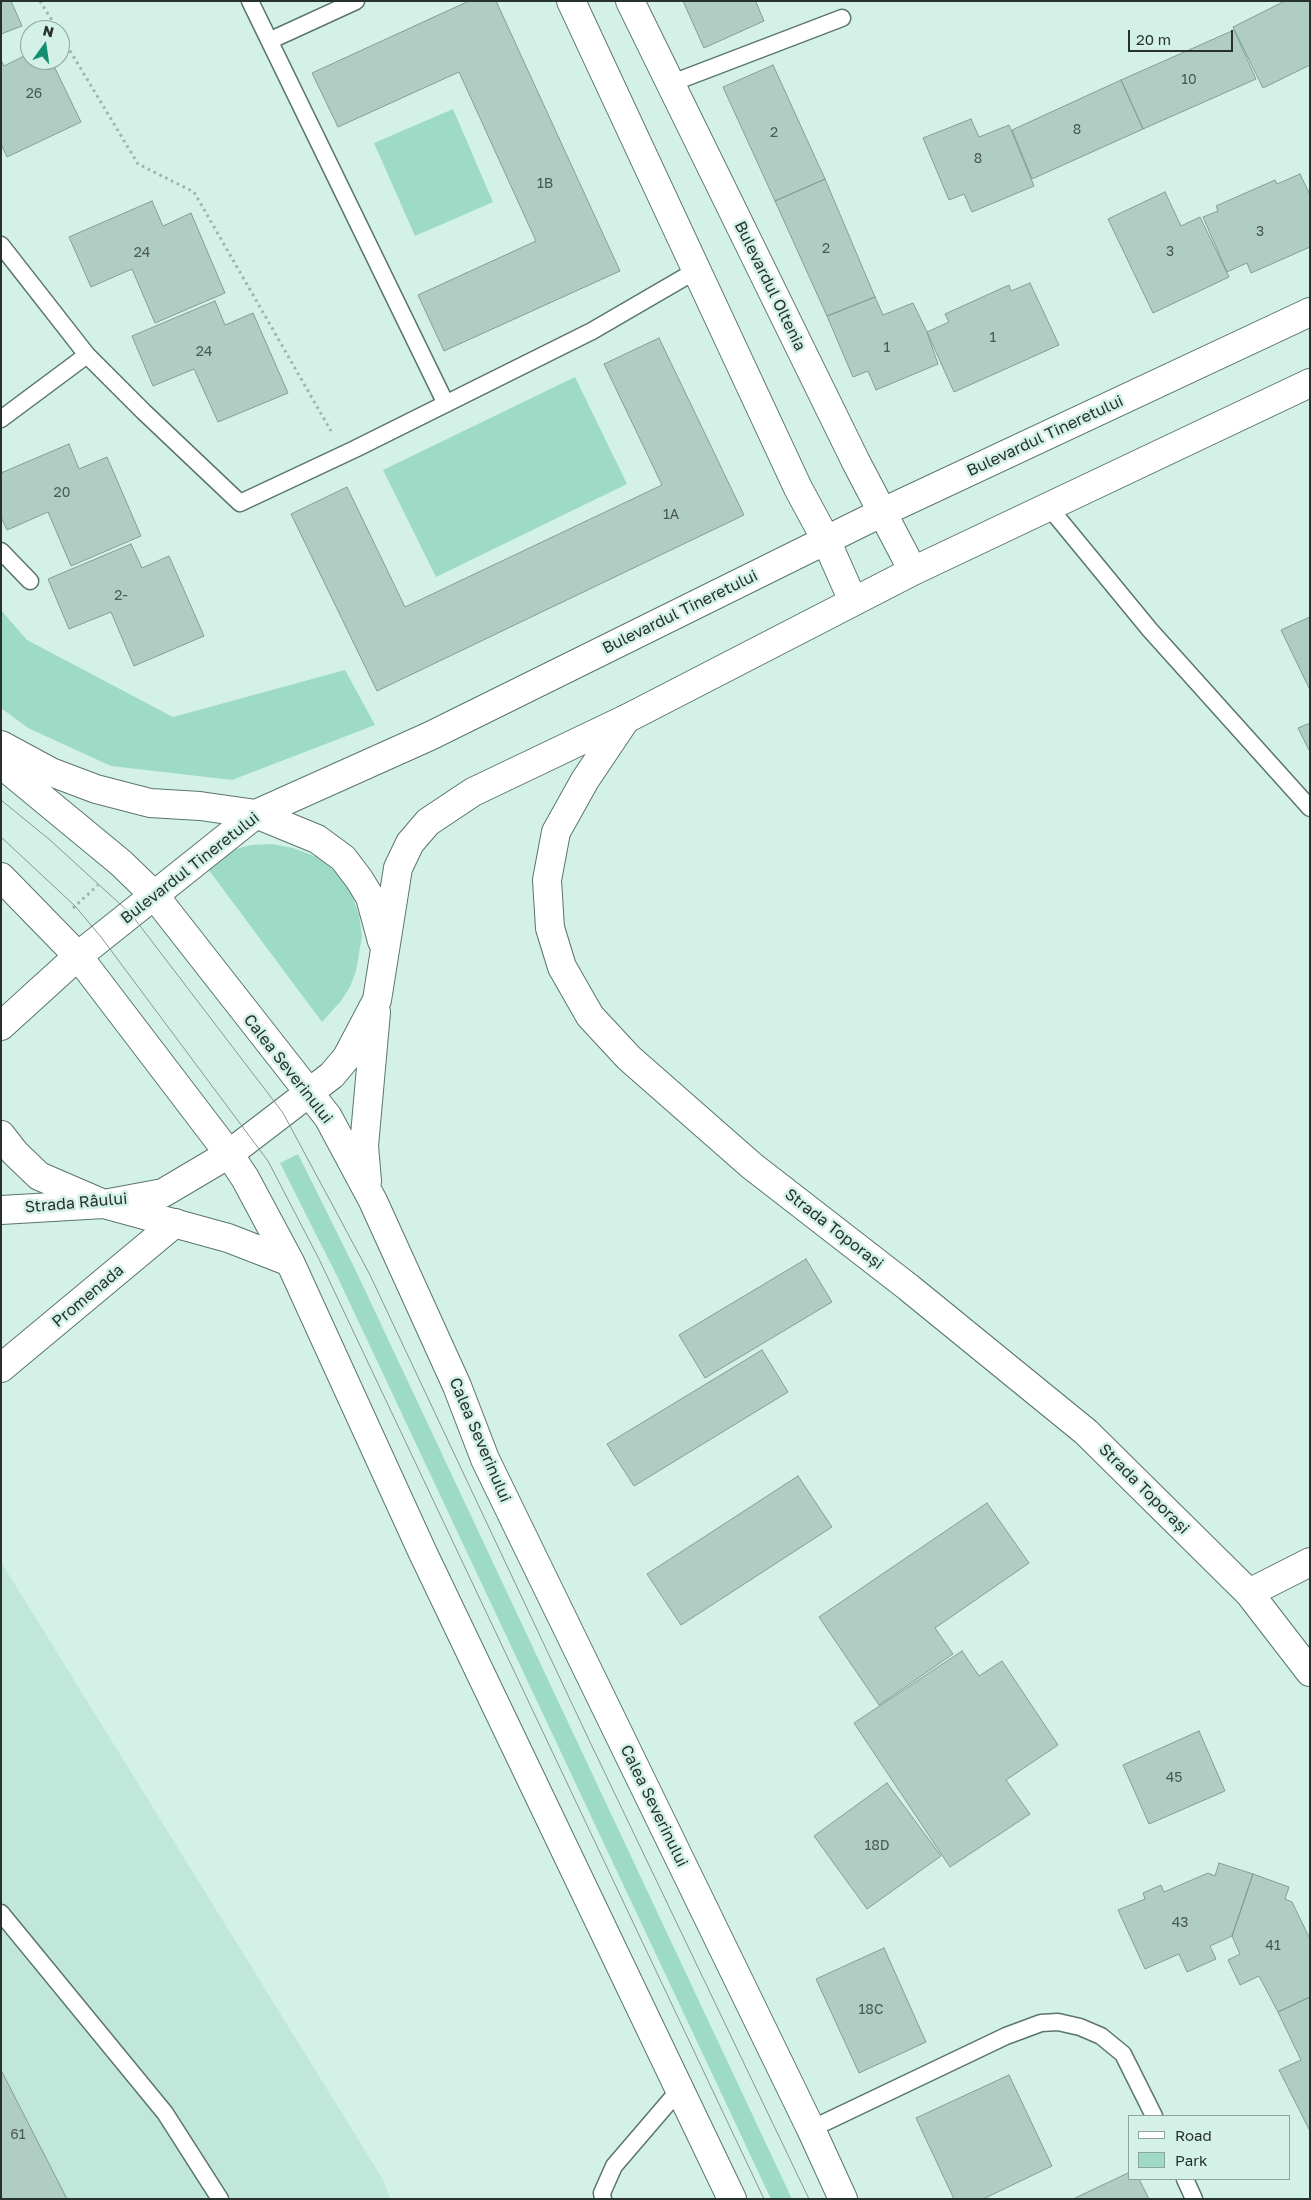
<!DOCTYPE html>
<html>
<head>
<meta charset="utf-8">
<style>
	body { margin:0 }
	#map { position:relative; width:1311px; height:2200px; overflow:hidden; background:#d3f1e7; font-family:"Golos Text",sans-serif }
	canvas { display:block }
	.frame { position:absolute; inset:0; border:2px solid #27322e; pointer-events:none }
	.legend { position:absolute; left:1128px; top:2115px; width:162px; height:65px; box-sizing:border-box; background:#d3f1e7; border:1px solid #8ea59d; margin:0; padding:6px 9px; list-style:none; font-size:15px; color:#27322e }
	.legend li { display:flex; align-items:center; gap:10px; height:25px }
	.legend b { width:25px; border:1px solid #8ea59d }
	.north { position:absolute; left:20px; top:20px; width:50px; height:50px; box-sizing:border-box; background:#d3f1e7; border:1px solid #8ea59d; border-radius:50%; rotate:14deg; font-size:14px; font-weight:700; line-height:20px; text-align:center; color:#27322e }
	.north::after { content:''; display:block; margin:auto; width:18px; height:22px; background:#128e73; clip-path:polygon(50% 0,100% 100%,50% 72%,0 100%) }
	.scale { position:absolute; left:1128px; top:30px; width:105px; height:22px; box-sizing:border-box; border:2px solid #27322e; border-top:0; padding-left:6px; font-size:15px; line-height:18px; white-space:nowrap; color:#27322e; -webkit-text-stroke:4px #d3f1e7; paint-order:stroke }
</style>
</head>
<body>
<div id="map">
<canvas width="1311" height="2200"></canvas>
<div class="frame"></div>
<ul class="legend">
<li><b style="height:6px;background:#fff"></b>Road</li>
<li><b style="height:14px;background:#9edbc7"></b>Park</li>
</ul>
<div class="north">N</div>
<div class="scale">20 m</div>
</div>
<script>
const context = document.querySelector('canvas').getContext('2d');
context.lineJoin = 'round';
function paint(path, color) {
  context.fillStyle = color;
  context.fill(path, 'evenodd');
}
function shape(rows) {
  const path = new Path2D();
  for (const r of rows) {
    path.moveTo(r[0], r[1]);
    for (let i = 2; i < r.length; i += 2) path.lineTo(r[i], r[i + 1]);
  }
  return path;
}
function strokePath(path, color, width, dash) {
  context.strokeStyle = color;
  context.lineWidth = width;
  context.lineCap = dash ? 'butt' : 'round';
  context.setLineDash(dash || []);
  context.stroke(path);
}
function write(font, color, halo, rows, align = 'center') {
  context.font = font + ' "Golos Text",sans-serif';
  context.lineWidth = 5;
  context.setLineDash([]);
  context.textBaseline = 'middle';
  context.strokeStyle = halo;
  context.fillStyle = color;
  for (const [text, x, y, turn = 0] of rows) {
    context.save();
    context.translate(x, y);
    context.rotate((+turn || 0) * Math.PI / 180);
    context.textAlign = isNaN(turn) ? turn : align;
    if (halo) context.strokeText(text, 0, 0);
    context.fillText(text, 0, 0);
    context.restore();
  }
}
const built = shape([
	[1,1562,382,2178,391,2199,1,2199]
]);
const green = shape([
	[453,109,493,202,415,236,374,143],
	[575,377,627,484,436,577,383,470],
	[1,610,27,640,173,717,345,670,375,725,232,780,111,766,28,728,1,708],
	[272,844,293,848,317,857,336,872,351,892,359,915,362,936,356,971,350,987,341,1001,322,1022,208,869,218,859,236,849,251,845],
	[298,1154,356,1271,792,2199,771,2199,338,1278,280,1163]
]);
const building = shape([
	[1,1,11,1,22,26,1,34,1,1],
	[469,1,496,1,620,271,444,351,418,295,536,241,459,72,338,127,312,73,469,1],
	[683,1,758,1,756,2,764,21,704,48,683,1],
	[1285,1,1310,1,1310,65,1263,88,1233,27,1285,1],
	[1234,30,1256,79,1143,129,1121,80,1234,30],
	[30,53,30,60,51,60,81,122,7,157,1,144,1,60,4,66,30,53],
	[773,65,825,179,775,201,723,87,773,65],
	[1121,80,1143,129,1032,179,1012,130,1121,80],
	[971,119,979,137,1009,125,1034,186,972,212,964,194,949,200,923,138,971,119],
	[1300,174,1310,195,1310,247,1251,273,1247,263,1227,272,1203,217,1218,211,1216,206,1275,180,1277,184,1300,174],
	[825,179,875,297,827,316,775,201,825,179],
	[1165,192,1181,226,1200,217,1229,277,1153,313,1108,219,1165,192],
	[152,201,163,226,191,213,225,293,155,323,132,269,91,287,69,237,152,201],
	[1030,283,1059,345,954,392,927,332,949,322,945,314,1009,285,1011,291,1030,283],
	[875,297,883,315,913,303,927,332,938,364,876,390,868,371,853,377,827,316,875,297],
	[215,301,225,325,253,313,288,393,218,422,194,369,153,386,132,336,215,301],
	[659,338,744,515,377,691,291,514,347,487,405,607,662,485,604,364,659,338],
	[69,444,79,469,107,457,141,536,71,566,48,512,7,530,1,517,1,473,69,444],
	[131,544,142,568,169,556,204,636,134,666,111,612,69,629,48,579,131,544],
	[1310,617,1310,690,1281,630,1310,617],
	[1310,723,1310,752,1298,728,1310,723],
	[806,1259,832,1302,705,1378,679,1335,806,1259],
	[762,1350,788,1392,634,1486,607,1444,762,1350],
	[798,1476,832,1527,681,1625,647,1574,798,1476],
	[987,1503,1029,1563,935,1628,953,1654,879,1705,819,1617,987,1503],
	[962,1651,979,1676,1002,1661,1058,1745,1006,1780,1030,1814,950,1867,854,1723,962,1651],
	[1199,1731,1225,1791,1149,1824,1123,1765,1199,1731],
	[887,1783,941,1856,867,1909,814,1836,887,1783],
	[1219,1863,1253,1874,1232,1936,1210,1946,1216,1959,1187,1972,1179,1954,1145,1969,1118,1910,1145,1899,1143,1893,1161,1885,1164,1892,1208,1873,1215,1876,1219,1863],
	[1253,1874,1289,1887,1285,1899,1292,1902,1310,1939,1310,1997,1278,2012,1259,1976,1240,1985,1228,1960,1240,1954,1232,1936,1253,1874],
	[884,1948,926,2042,859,2073,816,1979,884,1948],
	[1310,1997,1310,2131,1279,2070,1301,2060,1278,2012,1310,1997],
	[1,2070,67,2199,1,2199,1,2070],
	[1009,2075,1052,2166,983,2199,954,2199,916,2118,1009,2075],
	[1130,2172,1130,2179,1139,2179,1149,2199,1073,2199,1130,2172]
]);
const path = shape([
	[40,1,58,30],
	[60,34,138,164,194,192,331,431],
	[73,908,98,885]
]);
const lane = shape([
	[250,1,446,404],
	[271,40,356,1],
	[672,83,842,18],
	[1,245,87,355,144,412,240,503,355,449,592,331,697,270],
	[1,419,87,355],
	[1048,506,1150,630,1310,808],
	[1,551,30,581],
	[1,1913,165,2113,220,2199],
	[811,2129,1006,2036,1041,2023,1058,2022,1080,2027,1101,2036,1123,2054,1154,2116],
	[1185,2179,1194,2199],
	[603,2199,602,2193,614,2166,680,2089]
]);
const street = shape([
	[626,719,585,780,556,832,547,880,550,928,562,967,590,1016,629,1058,752,1166,908,1287,1086,1432,1249,1593,1310,1672],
	[1,1368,175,1223],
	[1249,1593,1310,1562]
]);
const secondary = shape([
	[571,1,798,488,826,540,853,601],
	[630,1,856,462,913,571],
	[1,745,51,772,96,789,150,803,200,806,256,814,317,839,343,858,359,879,370,897,382,941],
	[1,764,121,863,154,895,328,1117,373,1201,457,1386,485,1459,811,2129,843,2199],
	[1,877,78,956,229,1154,245,1178,290,1262,422,1551,732,2199],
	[1,1026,78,956,256,814,430,736,883,512,1310,312],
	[1,1135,15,1153,39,1176,104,1204,228,1238,290,1262],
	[367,1181,364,1146,376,1012],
	[1,1210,104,1204,163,1193,229,1154,332,1075,347,1057,377,1000,398,868,410,843,428,822,473,792,626,719,913,571,1310,383]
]);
const tram = shape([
	[1,800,50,840,131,914,283,1113,369,1273,590,1742,809,2199],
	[1,837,75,906,101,937,268,1161,319,1259,764,2199]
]);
const numberNames = [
	["10",1189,80],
	["26",34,94],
	["8",1077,130],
	["2",774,133],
	["8",978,159],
	["1B",545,184],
	["3",1260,232],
	["2",826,249],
	["3",1170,252],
	["24",142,253],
	["1",993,338],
	["1",887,348],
	["24",204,352],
	["20",62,493],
	["1A",671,515],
	["2-",121,596],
	["45",1174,1778],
	["18D",877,1846],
	["43",1180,1923],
	["41",1273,1946],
	["18C",871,2010],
	["61",18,2135]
];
const streetNames = [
	["Bulevardul Oltenia",770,286,64],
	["Bulevardul Tineretului",1045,436,-25],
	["Bulevardul Tineretului",680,612,-26],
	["Bulevardul Tineretului",190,868,-38],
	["Calea Severinului",288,1069,52],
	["Strada Râului",76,1203,-5],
	["Strada Toporași",834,1229,38],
	["Promenada",88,1296,-40],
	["Calea Severinului",480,1440,67],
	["Strada Toporași",1144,1489,45],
	["Calea Severinului",654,1806,64]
];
paint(built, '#c1e7da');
paint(green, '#9edbc7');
paint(building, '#b0cdc3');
strokePath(building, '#829e95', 1);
strokePath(lane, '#5a756c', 19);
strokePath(street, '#5a756c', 30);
strokePath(secondary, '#5a756c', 30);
strokePath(path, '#9cb4ac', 3, [2.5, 4]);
strokePath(lane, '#fff', 16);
strokePath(street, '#fff', 28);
strokePath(secondary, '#fff', 28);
strokePath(tram, '#839991', 1);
write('14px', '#495953', null, numberNames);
write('16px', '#27322e', '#d3f1e7', streetNames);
</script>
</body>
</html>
